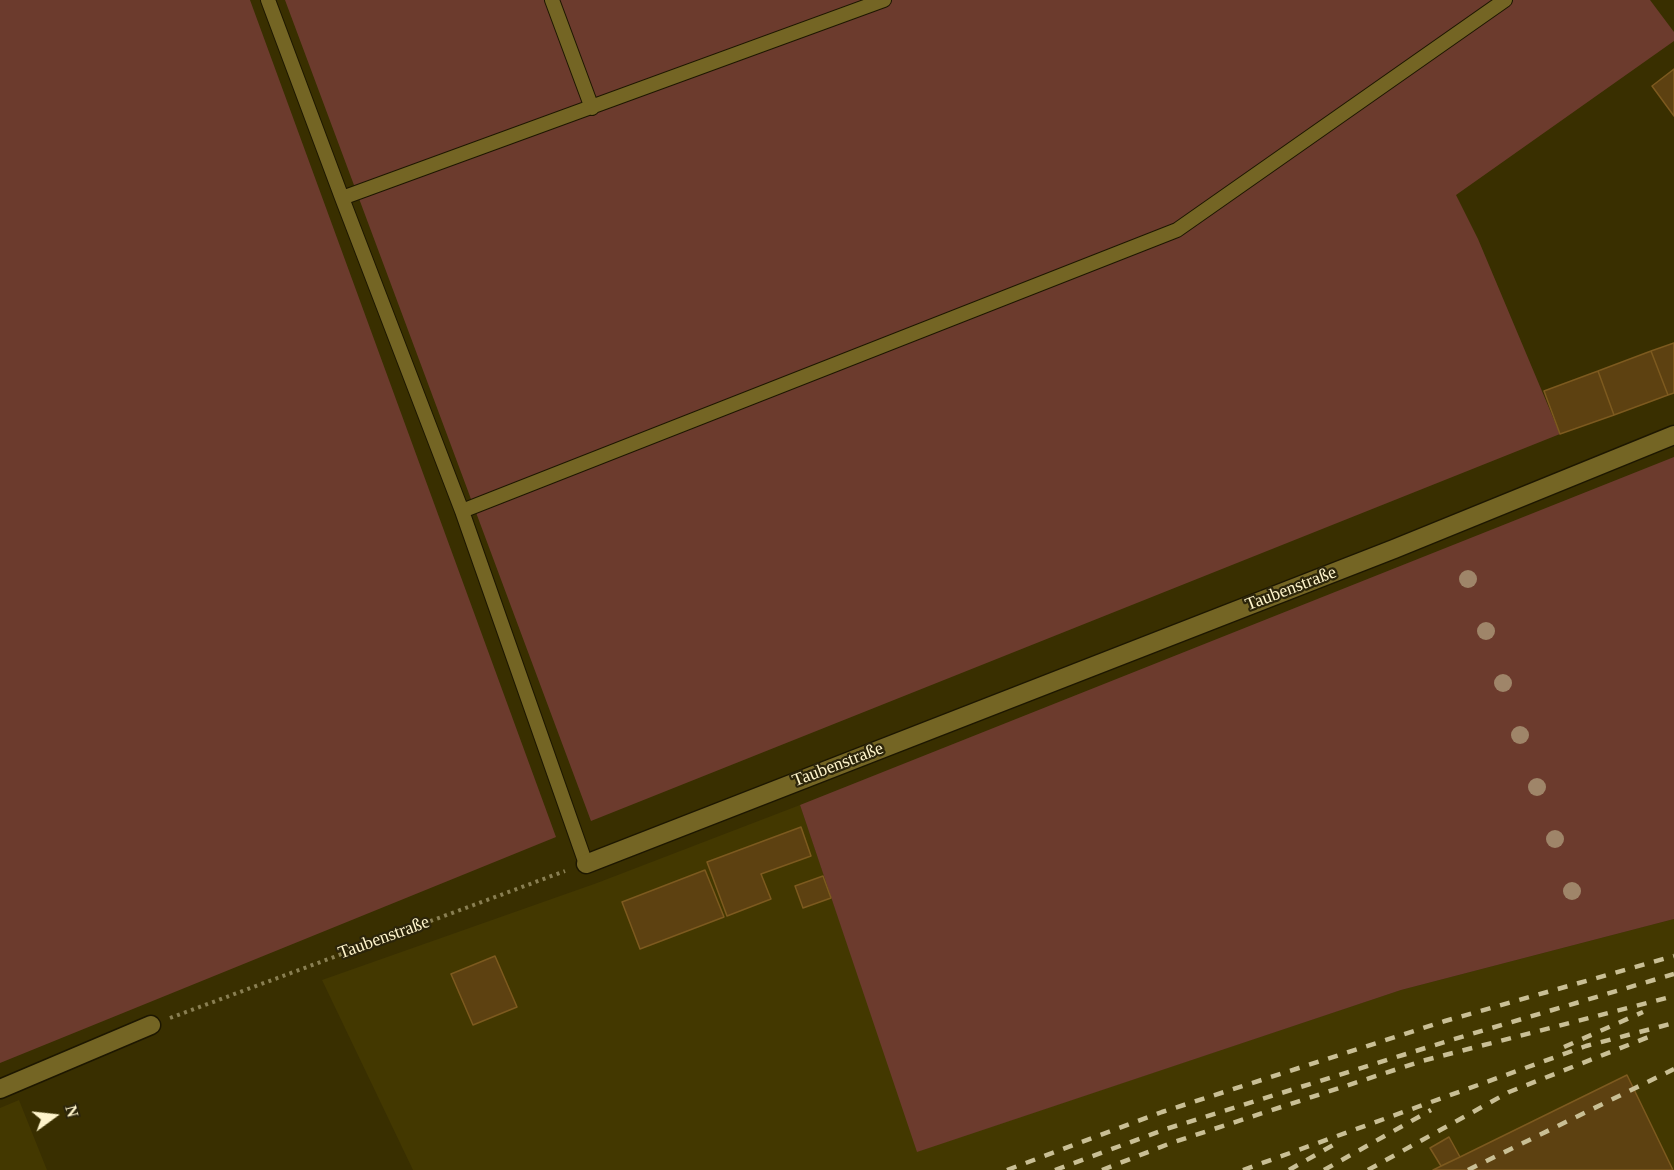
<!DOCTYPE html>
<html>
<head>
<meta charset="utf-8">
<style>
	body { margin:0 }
	#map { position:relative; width:1674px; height:1170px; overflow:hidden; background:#392f00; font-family:"Times New Roman",serif }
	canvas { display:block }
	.north { position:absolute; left:24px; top:1086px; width:60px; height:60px; -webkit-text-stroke:4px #2c250a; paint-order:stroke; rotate:75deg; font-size:16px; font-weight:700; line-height:24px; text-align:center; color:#fef4cb }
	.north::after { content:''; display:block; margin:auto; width:21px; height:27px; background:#fef4cb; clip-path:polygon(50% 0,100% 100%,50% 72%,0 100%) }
</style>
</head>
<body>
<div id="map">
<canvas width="1674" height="1170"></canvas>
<div class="north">N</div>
</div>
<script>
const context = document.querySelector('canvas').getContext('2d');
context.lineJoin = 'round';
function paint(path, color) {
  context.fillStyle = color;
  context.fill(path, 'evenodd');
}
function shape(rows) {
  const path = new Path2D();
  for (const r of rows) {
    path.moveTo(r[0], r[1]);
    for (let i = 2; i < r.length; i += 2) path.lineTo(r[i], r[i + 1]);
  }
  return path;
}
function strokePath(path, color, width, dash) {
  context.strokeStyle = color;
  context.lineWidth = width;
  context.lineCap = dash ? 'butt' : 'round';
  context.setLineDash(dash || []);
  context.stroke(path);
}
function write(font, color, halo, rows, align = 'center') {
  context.font = font + ' "Times New Roman",serif';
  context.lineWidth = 4.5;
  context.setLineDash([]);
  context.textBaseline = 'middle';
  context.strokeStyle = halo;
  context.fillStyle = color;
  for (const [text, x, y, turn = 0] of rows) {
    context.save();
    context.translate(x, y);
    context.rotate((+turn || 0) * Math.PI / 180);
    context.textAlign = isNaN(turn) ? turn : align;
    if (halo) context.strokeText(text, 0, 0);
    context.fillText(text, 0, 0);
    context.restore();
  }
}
const built = shape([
	[800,805,918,1151,1401,990,1674,919,1674,1170,413,1170,322,980,597,883],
	[19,1100,47,1170,0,1170,0,1108]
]);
const green = shape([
	[0,0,250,0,556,837,0,1063],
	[285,0,1650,0,1674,32,1674,41,1456,195,1478,239,1560,434,591,821],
	[1674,457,1674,919,1401,990,917,1152,800,805]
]);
const building = shape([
	[1674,69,1674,116,1652,86,1674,69],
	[1674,343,1674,393,1668,395,1651,351,1674,343],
	[1651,351,1668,395,1614,415,1598,371,1651,351],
	[1598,371,1614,415,1560,434,1544,391,1598,371],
	[801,827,811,856,761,874,771,899,727,916,707,862,801,827],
	[705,870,724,917,640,949,622,902,705,870],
	[823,876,831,898,803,908,795,886,823,876],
	[495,956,517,1007,473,1025,451,974,495,956],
	[1627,1075,1673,1170,1433,1170,1460,1157,1627,1075],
	[1449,1137,1460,1157,1441,1166,1430,1148,1449,1137]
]);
const path = shape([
	[170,1018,565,871]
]);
const lane = shape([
	[268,0,342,198,462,511,586,864],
	[552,0,592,108],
	[342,198,884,0],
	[462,511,1177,230,1505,0]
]);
const street = shape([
	[586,864,1394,549,1674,435],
	[0,1089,151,1025]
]);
const rail = shape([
	[1564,1047,1643,1012],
	[1007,1170,1162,1112,1445,1021,1674,956],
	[1055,1170,1166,1129,1451,1040,1674,974],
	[1102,1170,1171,1143,1422,1061,1674,996],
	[1243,1170,1586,1046,1674,1023],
	[1289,1170,1335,1144],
	[1324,1170,1431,1110],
	[1368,1170,1509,1092,1651,1036],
	[1468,1170,1674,1069]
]);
const trees = [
	[1468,579],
	[1486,631],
	[1503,683],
	[1520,735],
	[1537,787],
	[1555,839],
	[1572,891]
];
const streetNames = [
	["Taubenstraße",1291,589,-21],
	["Taubenstraße",838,765,-21],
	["Taubenstraße",384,938,-20]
];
paint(built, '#433800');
paint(green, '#6c3b2d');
paint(building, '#5d4111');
strokePath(building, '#7d5a1f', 1.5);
strokePath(lane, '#1d1700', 16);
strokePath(street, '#1d1700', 21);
strokePath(path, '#897f52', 4, [3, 4.5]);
strokePath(lane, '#746524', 14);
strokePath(street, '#746524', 18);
strokePath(rail, '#c9bf95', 4.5, [10, 10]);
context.fillStyle = '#9f8569';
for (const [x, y] of trees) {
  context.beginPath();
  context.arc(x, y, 9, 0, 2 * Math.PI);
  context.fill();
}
write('18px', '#fef4cb', '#2c250a', streetNames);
</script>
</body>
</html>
